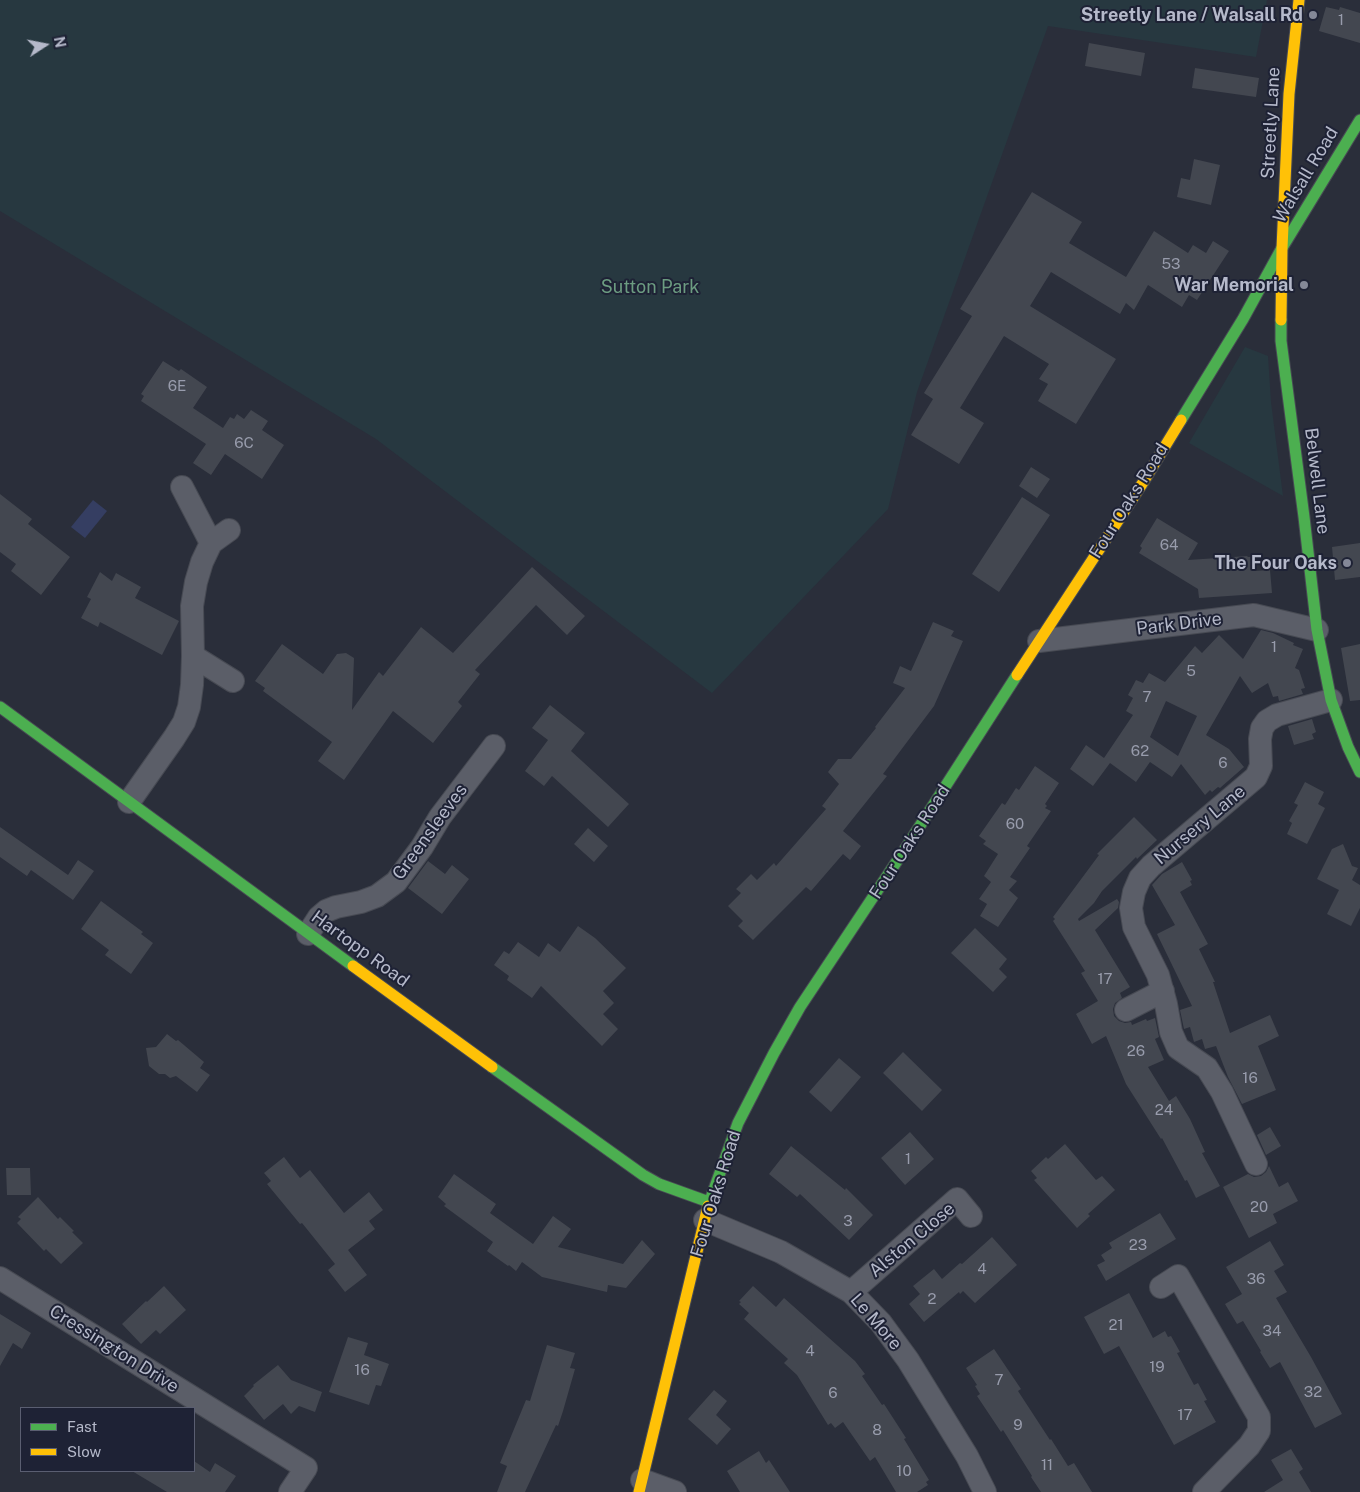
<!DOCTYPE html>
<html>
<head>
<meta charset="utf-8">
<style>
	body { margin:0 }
	#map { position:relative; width:1360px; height:1492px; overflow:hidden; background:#2a2e3a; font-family:"Public Sans",sans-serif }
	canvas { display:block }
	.legend { position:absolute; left:20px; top:1407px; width:175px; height:65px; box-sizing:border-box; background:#1e2235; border:1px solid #5a5e71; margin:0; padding:6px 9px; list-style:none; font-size:15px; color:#b5b9ca }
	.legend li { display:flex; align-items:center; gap:10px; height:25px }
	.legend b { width:25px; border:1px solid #5a5e71 }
	.north { position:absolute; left:20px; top:20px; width:50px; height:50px; -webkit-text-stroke:4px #1e2235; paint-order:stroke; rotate:79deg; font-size:14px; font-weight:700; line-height:20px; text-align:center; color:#b5b9ca }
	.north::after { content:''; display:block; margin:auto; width:18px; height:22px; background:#b5b9ca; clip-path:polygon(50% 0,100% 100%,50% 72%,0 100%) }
</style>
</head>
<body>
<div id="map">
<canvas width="1360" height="1492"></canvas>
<ul class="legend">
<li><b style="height:6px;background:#4caf50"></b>Fast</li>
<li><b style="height:6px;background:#ffc107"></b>Slow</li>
</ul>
<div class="north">N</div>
</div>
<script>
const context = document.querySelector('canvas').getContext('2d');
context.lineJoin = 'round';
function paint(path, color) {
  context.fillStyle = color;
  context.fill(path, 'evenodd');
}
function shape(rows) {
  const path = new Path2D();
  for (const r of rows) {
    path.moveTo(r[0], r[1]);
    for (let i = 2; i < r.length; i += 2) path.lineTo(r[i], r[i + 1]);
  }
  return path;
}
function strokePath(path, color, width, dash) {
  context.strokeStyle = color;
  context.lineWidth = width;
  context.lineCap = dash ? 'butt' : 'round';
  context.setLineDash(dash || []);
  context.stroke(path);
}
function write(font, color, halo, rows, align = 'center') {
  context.font = font + ' "Public Sans",sans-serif';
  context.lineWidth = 4;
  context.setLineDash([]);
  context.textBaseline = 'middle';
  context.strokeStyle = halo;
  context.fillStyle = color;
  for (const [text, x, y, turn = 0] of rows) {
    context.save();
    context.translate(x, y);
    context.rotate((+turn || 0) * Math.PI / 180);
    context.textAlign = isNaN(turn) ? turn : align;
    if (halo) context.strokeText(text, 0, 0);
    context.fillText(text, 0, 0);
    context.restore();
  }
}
const green = shape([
	[0,0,1267,0,1256,57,1048,26,917,392,888,509,712,693,376,439,0,211],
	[1245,347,1268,356,1271,402,1283,496,1189,443]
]);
const water = shape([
	[93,500,107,511,85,538,71,527]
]);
const building = shape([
	[1326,7,1339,10,1340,7,1360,13,1360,43,1319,31],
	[1089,43,1145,53,1141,76,1085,66],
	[1195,68,1259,78,1256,97,1192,88],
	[1194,159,1220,165,1211,205,1177,197,1181,178,1190,180],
	[1032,192,1082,222,1069,243,1126,277,1154,231,1188,253,1193,245,1206,253,1213,241,1229,251,1197,300,1189,295,1182,307,1148,285,1134,310,1126,303,1120,314,1051,272,1030,306,1116,359,1076,424,1038,401,1048,384,1039,379,1049,364,1004,336,960,408,984,423,959,464,911,435,933,399,924,393,972,316,960,309],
	[163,361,179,371,181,369,207,387,193,408,223,428,230,417,234,419,237,414,244,419,251,410,268,421,262,430,284,445,262,479,225,454,211,475,193,463,206,444,141,401,144,396,141,394],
	[1031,467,1050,479,1037,498,1019,486],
	[0,494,32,519,28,524,70,557,41,595,11,571,16,564,0,552],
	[1022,497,1050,515,999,592,972,574],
	[1157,518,1198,543,1188,560,1248,556,1247,557,1252,557,1254,571,1270,570,1272,593,1199,598,1198,589,1139,553,1142,548,1140,546],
	[1360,543,1360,577,1335,580,1332,547],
	[532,567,585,616,567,635,536,605,475,670,480,674,458,702,462,706,433,743,393,711,344,780,318,761,332,742,263,691,265,688,255,681,282,644,323,674,337,654,346,653,354,658,352,710,379,672,383,676,421,627,453,653],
	[100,572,112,581,116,573,141,587,135,598,179,621,162,655,100,622,98,627,81,618,91,599,87,597],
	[933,622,954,631,951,636,963,641,934,706,883,774,887,776,843,831,861,846,850,860,843,854,811,891,806,887,753,940,738,926,743,921,728,906,741,893,736,889,751,874,757,880,774,863,776,866,826,809,822,806,839,784,828,772,838,759,851,759,876,728,875,727,905,688,893,683,900,666,911,671],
	[1261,630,1273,633,1294,643,1293,645,1303,649,1295,668,1299,670,1305,688,1301,689,1303,694,1279,701,1278,696,1273,697,1268,683,1252,693,1240,676,1206,735,1229,749,1244,767,1220,788,1218,787,1212,792,1210,790,1205,795,1181,764,1172,777,1150,762,1136,782,1110,763,1093,786,1070,769,1086,745,1104,758,1133,715,1126,711,1133,698,1128,695,1136,680,1143,683,1149,673,1165,682,1195,646,1202,653,1219,635,1243,659],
	[1166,701,1197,716,1178,756,1150,737],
	[1360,644,1360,700,1350,701,1341,648],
	[550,705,585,733,571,751,629,804,608,827,552,776,544,786,525,771,548,740,532,728],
	[1312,719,1316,732,1312,734,1314,739,1294,745,1288,726],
	[1035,766,1059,783,1045,804,1047,806,1045,808,1051,811,1027,846,1030,848,1010,877,1017,881,1009,890,1018,898,998,927,980,916,987,904,979,899,991,882,984,876,998,854,983,844,986,841,979,836,1002,803,1005,805,1016,788,1019,790],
	[1305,782,1324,792,1318,804,1325,808,1307,844,1287,834,1292,823,1289,821,1298,805,1294,803],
	[1134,817,1157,840,1137,859,1136,857,1102,891,1094,903,1078,919,1079,921,1117,899,1119,902,1118,908,1095,930,1130,987,1120,993,1122,998,1115,1003,1113,1009,1114,1016,1119,1021,1125,1023,1131,1022,1132,1025,1146,1019,1147,1021,1155,1018,1159,1037,1155,1039,1164,1060,1148,1067,1169,1101,1176,1096,1190,1119,1205,1152,1202,1153,1220,1186,1196,1198,1187,1180,1185,1181,1162,1138,1161,1139,1126,1084,1106,1036,1092,1044,1076,1014,1098,1001,1081,973,1085,971,1053,921,1055,919,1053,917,1099,855,1097,854],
	[0,827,68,875,78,860,94,871,73,900,31,870,27,876,0,857],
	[588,828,608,846,594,862,574,844],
	[1343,844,1352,866,1358,868,1352,880,1360,885,1360,908,1351,926,1327,914,1339,890,1317,879,1332,849],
	[428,861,445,874,452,865,469,879,442,914,408,888],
	[1182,862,1192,880,1190,881,1192,885,1180,892,1208,944,1199,949,1215,982,1213,982,1230,1033,1270,1015,1279,1036,1258,1046,1276,1090,1242,1104,1228,1077,1216,1046,1205,1049,1202,1039,1194,1042,1190,1027,1184,1029,1180,1010,1192,1006,1157,934,1175,925,1152,885,1162,874],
	[101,901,143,932,141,934,153,943,131,974,105,955,109,950,81,929],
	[578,926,595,938,626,968,603,991,614,1003,603,1014,618,1029,602,1046,541,986,532,998,507,980,509,976,494,965,504,951,509,954,518,942,539,957,548,943,560,952],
	[975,928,1007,959,999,969,1007,977,993,992,951,953],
	[167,1034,176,1041,178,1040,204,1062,200,1068,210,1075,197,1092,176,1076,170,1078,165,1074,159,1074,149,1066,146,1048,156,1047],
	[903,1052,942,1090,922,1111,883,1073],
	[839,1058,861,1077,831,1112,809,1092],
	[1270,1127,1281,1146,1266,1155,1257,1135],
	[910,1132,934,1159,905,1185,881,1158],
	[1065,1144,1096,1180,1102,1176,1115,1190,1088,1214,1090,1216,1077,1228,1034,1180,1037,1178,1031,1171,1046,1157,1048,1159],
	[791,1146,845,1190,846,1188,873,1215,849,1240,800,1194,797,1197,769,1174],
	[284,1157,300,1178,310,1170,344,1213,369,1192,383,1210,369,1221,375,1229,348,1250,367,1275,345,1292,328,1270,335,1264,302,1223,300,1224,267,1184,271,1181,264,1173],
	[1269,1166,1279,1187,1288,1182,1298,1201,1273,1214,1277,1223,1249,1238,1223,1187,1248,1174,1254,1177,1261,1176,1266,1172],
	[6,1168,30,1168,31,1195,7,1195],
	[454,1174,496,1204,490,1213,533,1244,553,1216,571,1229,558,1247,623,1264,642,1240,655,1254,626,1288,608,1285,607,1292,542,1277,522,1262,516,1271,509,1265,508,1266,487,1251,493,1242,444,1206,446,1204,438,1197],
	[38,1197,58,1219,60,1217,74,1231,72,1232,83,1243,61,1264,46,1249,44,1251,17,1223,21,1219,18,1217],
	[1160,1213,1176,1239,1106,1281,1097,1265,1105,1261,1101,1255,1112,1248,1109,1243],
	[992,1237,1017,1265,975,1303,963,1291,960,1294,959,1292,924,1322,909,1304,920,1294,913,1286,934,1269,942,1279,960,1263,962,1264],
	[1270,1241,1284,1265,1274,1271,1287,1292,1276,1298,1311,1357,1342,1414,1315,1428,1280,1362,1270,1368,1260,1352,1261,1351,1243,1321,1237,1324,1225,1304,1242,1294,1226,1267],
	[164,1286,186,1310,160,1334,156,1330,141,1344,122,1324,146,1301,147,1302],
	[753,1286,776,1307,784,1298,855,1361,865,1374,862,1376,882,1405,884,1404,906,1438,904,1439,929,1480,926,1482,928,1485,917,1492,896,1492,875,1457,870,1461,843,1422,835,1428,831,1423,828,1425,797,1375,784,1363,788,1359,744,1319,749,1313,739,1304,741,1302,739,1301],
	[1129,1293,1153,1338,1165,1331,1168,1337,1171,1336,1180,1352,1177,1353,1194,1385,1198,1383,1207,1400,1204,1401,1216,1422,1174,1445,1119,1346,1104,1354,1084,1317],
	[0,1314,31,1333,22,1349,13,1343,0,1366],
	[348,1337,368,1343,364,1355,389,1364,381,1386,376,1385,369,1405,329,1392],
	[547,1345,575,1353,570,1368,575,1369,563,1411,558,1426,556,1425,525,1492,497,1492,507,1466,500,1463,526,1400,530,1401],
	[994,1349,1021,1389,1018,1391,1050,1440,1051,1439,1068,1466,1074,1463,1092,1492,1041,1492,1031,1477,1032,1476,1003,1430,1001,1432,977,1396,980,1394,975,1386,977,1385,966,1368],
	[278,1365,291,1380,322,1392,315,1412,299,1406,291,1414,283,1404,264,1420,244,1396,254,1386,253,1385],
	[714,1390,727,1401,716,1415,731,1429,717,1445,688,1419],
	[1291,1449,1303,1469,1299,1472,1311,1492,1264,1492,1283,1480,1271,1460],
	[759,1451,766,1463,769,1460,790,1492,740,1492,727,1471],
	[194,1461,210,1472,215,1463,236,1476,225,1492,167,1492,132,1471,194,1471]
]);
const street = shape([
	[182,487,211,543],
	[1039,641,1254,615,1317,630],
	[193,656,233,681],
	[129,802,174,738,184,722,189,707,192,685,193,656,192,606,196,582,202,562,211,543,229,530],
	[308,934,319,917,326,911,336,907,361,902,377,896,396,882,422,847,440,817,494,746],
	[1126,1010,1163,991],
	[1256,1164,1222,1092,1207,1068,1178,1048,1171,1032,1166,1004,1158,975,1134,927,1131,908,1134,892,1140,878,1151,866,1256,777,1261,766,1260,739,1262,728,1267,721,1277,715,1331,700],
	[705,1220,781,1252,851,1292,881,1323,908,1360,967,1456,985,1492],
	[0,1278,306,1468,290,1492],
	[1161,1287,1178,1276,1259,1417,1259,1431,1249,1446,1204,1492],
	[851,1292,957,1199,971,1216],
	[642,1480,675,1492]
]);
const fast = shape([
	[1281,320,1281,341,1304,517,1317,630,1331,700,1348,747,1360,772],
	[1181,420,1243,319,1282,248,1360,120],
	[0,707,353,966],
	[492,1067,643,1175,659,1184,709,1202],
	[708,1206,738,1123,774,1053,800,1007,907,846,1017,675]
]);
const slow = shape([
	[1281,320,1282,248,1289,94,1299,0],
	[1017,675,1142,484,1181,420],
	[353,966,492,1067],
	[639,1492,708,1206]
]);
const markers = [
	[1313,15,5,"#848898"],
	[1304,285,5,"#848898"],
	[1347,563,5,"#848898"]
];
const numberNames = [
	["1",1341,20],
	["53",1171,264],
	["6E",177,386],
	["6C",244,443],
	["64",1169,545],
	["1",1274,647],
	["5",1191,671],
	["7",1147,697],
	["62",1140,751],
	["6",1223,763],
	["60",1015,824],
	["17",1105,979],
	["26",1136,1051],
	["16",1250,1078],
	["24",1164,1110],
	["1",908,1159],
	["20",1259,1207],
	["3",848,1221],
	["23",1138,1245],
	["4",982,1269],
	["36",1256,1279],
	["2",932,1299],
	["21",1116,1325],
	["34",1272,1331],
	["4",810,1351],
	["19",1157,1367],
	["16",362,1370],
	["7",999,1380],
	["32",1313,1392],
	["6",833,1393],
	["17",1185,1415],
	["9",1018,1425],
	["8",877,1430],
	["11",1047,1465],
	["10",904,1471]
];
const poiNames = [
	["Streetly Lane / Walsall Rd",1303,15],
	["War Memorial",1294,285],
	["The Four Oaks",1337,563]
];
const streetNames = [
	["Streetly Lane",1271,123,-87],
	["Walsall Road",1306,175,-59],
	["Belwell Lane",1317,481,83],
	["Four Oaks Road",1129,501,-58],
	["Park Drive",1179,624,-7],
	["Nursery Lane",1200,825,-40],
	["Greensleeves",430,832,-54],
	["Four Oaks Road",910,842,-57],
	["Hartopp Road",360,949,36],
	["Four Oaks Road",716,1194,-73],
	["Alston Close",912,1240,-40],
	["Le More",876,1322,49],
	["Cressington Drive",114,1349,32]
];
const parkNames = [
	["Sutton Park",650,287]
];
paint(green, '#273840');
paint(water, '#353e62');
paint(building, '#434750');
strokePath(street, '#474a53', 24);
strokePath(fast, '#474a53', 13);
strokePath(slow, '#474a53', 13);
strokePath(street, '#5b5e68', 22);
strokePath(fast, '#4caf50', 11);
strokePath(slow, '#ffc107', 11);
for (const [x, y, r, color] of markers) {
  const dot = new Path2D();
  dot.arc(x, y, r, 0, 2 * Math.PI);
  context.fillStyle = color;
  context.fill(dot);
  strokePath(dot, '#1e2235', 2);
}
write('15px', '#989cac', null, numberNames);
write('bold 18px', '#b5b9ca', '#1e2235', poiNames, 'right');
write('18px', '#b5b9ca', '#1e2235', streetNames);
write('18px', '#6c9c81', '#1e2235', parkNames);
</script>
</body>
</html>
